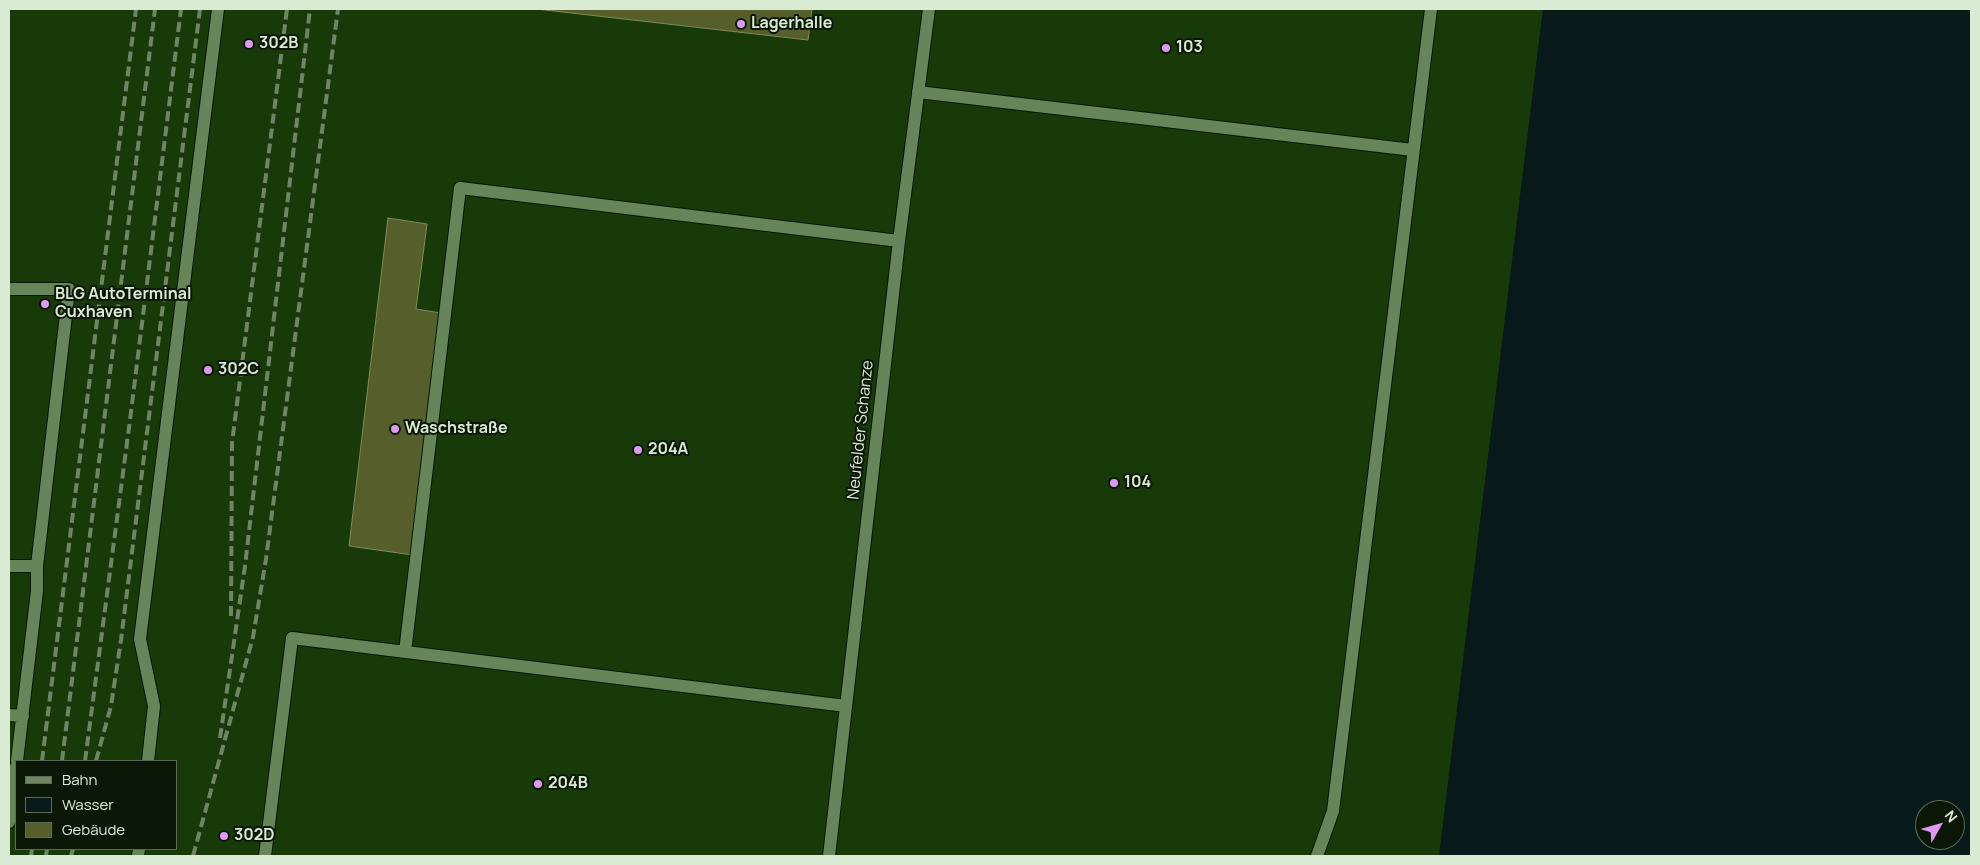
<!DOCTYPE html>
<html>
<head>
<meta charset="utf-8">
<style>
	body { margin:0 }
	#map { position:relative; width:1980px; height:865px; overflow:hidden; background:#153209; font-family:Manrope,sans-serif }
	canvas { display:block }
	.frame { position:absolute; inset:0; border:10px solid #d9ebd3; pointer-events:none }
	.legend { position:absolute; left:15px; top:760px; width:162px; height:90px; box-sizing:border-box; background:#0a1606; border:1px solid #5d6b58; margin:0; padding:6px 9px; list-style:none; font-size:15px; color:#d9ebd3 }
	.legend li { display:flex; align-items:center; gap:10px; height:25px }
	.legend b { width:25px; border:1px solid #5d6b58 }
	.north { position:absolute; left:1915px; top:800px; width:50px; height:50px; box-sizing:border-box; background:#0a1606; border:1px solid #5d6b58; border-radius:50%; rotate:52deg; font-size:14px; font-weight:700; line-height:20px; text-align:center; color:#d9ebd3 }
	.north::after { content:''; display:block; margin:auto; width:18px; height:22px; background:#dd99f3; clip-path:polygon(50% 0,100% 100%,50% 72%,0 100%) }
</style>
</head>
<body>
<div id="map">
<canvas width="1980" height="865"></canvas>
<div class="frame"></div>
<ul class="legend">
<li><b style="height:6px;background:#6f8665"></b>Bahn</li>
<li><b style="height:14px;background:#071919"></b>Wasser</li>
<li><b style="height:14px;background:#565f2c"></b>Gebäude</li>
</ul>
<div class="north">N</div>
</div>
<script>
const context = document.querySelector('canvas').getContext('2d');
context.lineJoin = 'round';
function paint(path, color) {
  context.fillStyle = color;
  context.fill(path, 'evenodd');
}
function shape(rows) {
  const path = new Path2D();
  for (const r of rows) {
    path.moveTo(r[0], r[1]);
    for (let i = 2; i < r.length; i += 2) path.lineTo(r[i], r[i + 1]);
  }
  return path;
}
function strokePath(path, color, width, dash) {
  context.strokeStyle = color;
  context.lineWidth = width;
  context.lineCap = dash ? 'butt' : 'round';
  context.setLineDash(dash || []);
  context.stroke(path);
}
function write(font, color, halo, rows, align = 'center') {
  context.font = font + ' Manrope,sans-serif';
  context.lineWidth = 4;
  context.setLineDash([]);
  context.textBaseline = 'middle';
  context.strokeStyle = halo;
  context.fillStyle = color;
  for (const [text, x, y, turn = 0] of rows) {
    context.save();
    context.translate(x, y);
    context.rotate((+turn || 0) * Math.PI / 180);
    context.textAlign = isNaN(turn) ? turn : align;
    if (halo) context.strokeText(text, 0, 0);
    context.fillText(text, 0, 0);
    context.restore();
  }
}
const built = shape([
	[9,9,1543,9,1439,856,9,856],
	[16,761,176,761,176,849,16,849]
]);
const water = shape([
	[1543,9,1971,9,1971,856,1439,856],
	[1925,810,1955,810,1955,840,1925,840]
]);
const building = shape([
	[536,9,812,9,808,40,536,9],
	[388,218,427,224,416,309,441,313,413,555,349,546,388,218]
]);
const lane = shape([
	[918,92,1413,150],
	[9,289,69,289,37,566,37,591,17,761],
	[9,566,37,566],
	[405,652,460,188,899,241],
	[9,715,23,716],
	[148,761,154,706,140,639,218,9],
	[9,822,16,767],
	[138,856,139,849],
	[265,856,292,638,846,706],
	[829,856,899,241,929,9],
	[1317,856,1333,811,1431,9]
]);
const rail = shape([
	[231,616,232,443,287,9],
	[220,738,245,566,310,9],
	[42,761,136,9],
	[62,761,155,9],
	[85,761,130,420,181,9],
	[96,761,111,706,121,640,200,9],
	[31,856,32,849],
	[46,856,47,849],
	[71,856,73,849],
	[193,856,253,637,266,559,338,9]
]);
const markers = [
	[741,24,5,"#dd99f3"],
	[249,44,5,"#dd99f3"],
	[1166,48,5,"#dd99f3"],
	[45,304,5,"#dd99f3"],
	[208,370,5,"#dd99f3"],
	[395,429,5,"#dd99f3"],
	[638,450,5,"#dd99f3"],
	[1114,483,5,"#dd99f3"],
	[538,784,5,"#dd99f3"],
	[224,836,5,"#dd99f3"]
];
const poiNames = [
	["Lagerhalle",751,24],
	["302B",259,44],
	["103",1176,48],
	["BLG AutoTerminal",55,295],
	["Cuxhaven",55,313],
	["302C",218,370],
	["Waschstraße",405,429],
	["204A",648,450],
	["104",1124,483],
	["204B",548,784],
	["302D",234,836]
];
const streetNames = [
	["Neufelder Schanze",861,430,-84]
];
paint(built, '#183908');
paint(water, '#071919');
paint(building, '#565f2c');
strokePath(building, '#808a56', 1);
strokePath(lane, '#041800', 14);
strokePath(lane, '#66865a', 12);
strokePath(rail, '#6f8665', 4, [10, 5]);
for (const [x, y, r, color] of markers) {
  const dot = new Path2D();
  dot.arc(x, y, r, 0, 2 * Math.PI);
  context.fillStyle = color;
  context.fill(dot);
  strokePath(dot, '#0a1606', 2);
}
write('bold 16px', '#d9ebd3', '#0a1606', poiNames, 'left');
write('16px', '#d9ebd3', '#0a1606', streetNames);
</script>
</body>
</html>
